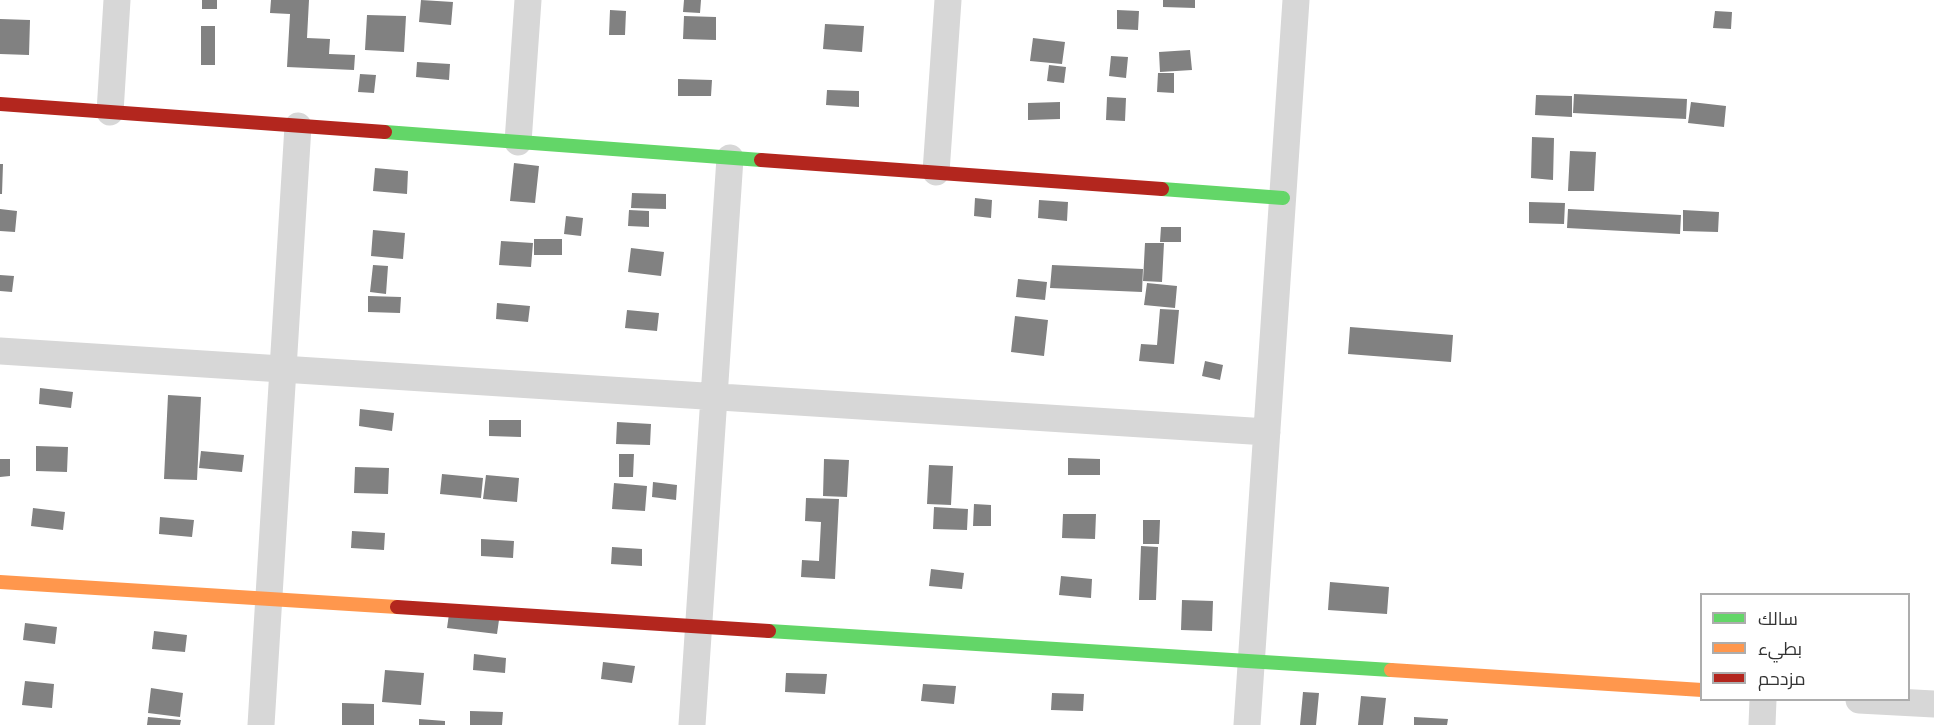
<!DOCTYPE html>
<html>
<head>
<meta charset="utf-8">
<style>
	body { margin:0 }
	#map { position:relative; width:1934px; height:725px; overflow:hidden; background:#fff; font-family:Karla,Cairo,sans-serif }
	canvas { display:block }
	.legend { position:absolute; left:1700px; top:593px; width:210px; height:108px; box-sizing:border-box; background:#fff; border:2px solid #adadad; margin:0; padding:8px 10px; list-style:none; font-size:18px; color:#333 }
	.legend li { display:flex; align-items:center; gap:12px; height:30px }
	.legend b { width:30px; border:2px solid #adadad }
</style>
</head>
<body>
<div id="map">
<canvas width="1934" height="725"></canvas>
<ul class="legend">
<li><b style="height:8px;background:#63d668"></b>سالك</li>
<li><b style="height:8px;background:#ff974d"></b>بطيء</li>
<li><b style="height:8px;background:#b3261e"></b>مزدحم</li>
</ul>
</div>
<script>
const context = document.querySelector('canvas').getContext('2d');
context.lineJoin = 'round';
function paint(path, color) {
  context.fillStyle = color;
  context.fill(path, 'evenodd');
}
function shape(rows) {
  const path = new Path2D();
  for (const r of rows) {
    path.moveTo(r[0], r[1]);
    for (let i = 2; i < r.length; i += 2) path.lineTo(r[i], r[i + 1]);
  }
  return path;
}
function strokePath(path, color, width, dash) {
  context.strokeStyle = color;
  context.lineWidth = width;
  context.lineCap = dash ? 'butt' : 'round';
  context.setLineDash(dash || []);
  context.stroke(path);
}
const building = shape([
	[202,0,217,0,217,9,202,9],
	[271,0,309,0,307,38,330,39,329,54,355,55,354,70,287,67,290,14,270,13],
	[421,0,453,2,451,25,419,22],
	[684,0,701,0,700,13,683,12],
	[1163,0,1195,0,1195,8,1163,7],
	[610,10,626,11,625,35,609,35],
	[1117,10,1139,11,1138,30,1117,29],
	[1715,11,1732,12,1731,29,1713,28],
	[367,15,406,16,404,52,365,50],
	[684,16,716,17,716,40,683,39],
	[0,19,30,20,29,55,0,54],
	[825,24,864,26,862,52,823,49],
	[201,26,215,26,215,65,201,65],
	[1033,38,1065,42,1062,64,1030,61],
	[1190,50,1192,70,1160,72,1159,52],
	[1111,56,1128,57,1126,78,1109,76],
	[417,62,450,64,449,80,416,77],
	[1049,65,1066,67,1064,83,1047,81],
	[1158,73,1174,73,1174,93,1157,92],
	[360,74,376,75,374,93,358,92],
	[678,79,712,80,711,96,678,96],
	[827,90,859,91,859,107,826,105],
	[1574,94,1687,99,1686,119,1573,113],
	[1536,95,1572,96,1572,117,1535,115],
	[1107,97,1126,98,1125,121,1106,120],
	[1060,102,1060,119,1028,120,1028,103],
	[1691,102,1726,106,1724,127,1688,123],
	[1532,137,1554,138,1553,180,1531,178],
	[1570,151,1596,152,1594,191,1568,191],
	[514,163,539,166,535,203,510,201],
	[0,164,3,164,2,194,0,194],
	[375,168,408,171,407,194,373,191],
	[632,193,666,194,666,209,631,208],
	[975,198,992,200,991,218,974,216],
	[1039,200,1068,202,1067,221,1038,218],
	[1529,202,1565,203,1564,224,1529,223],
	[0,209,17,211,15,232,0,231],
	[1568,209,1681,215,1680,234,1567,228],
	[629,210,649,211,649,227,628,226],
	[1683,210,1719,212,1718,232,1683,231],
	[566,216,583,218,581,236,564,234],
	[1161,227,1181,227,1181,242,1160,242],
	[373,230,405,233,403,259,371,256],
	[534,239,562,239,562,255,534,255],
	[501,241,533,243,531,267,499,265],
	[1145,243,1164,243,1162,282,1143,281],
	[631,248,664,252,661,276,628,272],
	[373,265,388,266,386,294,370,292],
	[1052,265,1143,269,1142,292,1050,288],
	[0,275,14,276,12,292,0,291],
	[1018,279,1047,282,1045,300,1016,297],
	[1147,283,1177,286,1175,308,1144,305],
	[368,296,401,297,400,313,368,312],
	[497,303,530,306,528,322,496,319],
	[1160,309,1179,310,1174,364,1139,361,1141,344,1157,345],
	[627,310,659,313,657,331,625,328],
	[1015,316,1048,320,1044,356,1011,352],
	[1350,327,1453,335,1451,362,1348,354],
	[1205,361,1223,365,1220,380,1202,376],
	[40,388,73,392,71,408,39,404],
	[168,395,201,397,197,480,164,479],
	[360,409,394,413,392,431,359,426],
	[489,420,521,420,521,437,489,436],
	[617,422,651,424,650,445,616,444],
	[36,446,68,447,67,472,36,471],
	[201,451,244,455,242,472,199,468],
	[619,454,634,454,633,477,619,477],
	[1068,458,1100,459,1100,475,1068,475],
	[0,459,10,459,10,476,0,477],
	[824,459,849,460,847,497,823,496],
	[929,465,953,466,951,505,927,504],
	[355,467,389,468,388,494,354,493],
	[442,474,483,478,481,498,440,494],
	[486,475,519,478,517,502,483,499],
	[653,482,677,485,676,500,652,497],
	[614,483,647,486,645,511,612,509],
	[806,498,839,499,835,579,801,577,802,560,819,561,821,522,805,521],
	[974,504,991,505,991,526,973,526],
	[934,507,968,509,967,530,933,529],
	[33,508,65,512,63,530,31,526],
	[1063,514,1096,514,1095,539,1062,538],
	[160,517,194,520,192,537,159,534],
	[1143,520,1160,520,1159,544,1143,544],
	[352,531,385,533,384,550,351,548],
	[481,539,514,541,513,558,481,556],
	[1141,546,1158,547,1156,600,1139,600],
	[612,547,642,549,642,566,611,564],
	[931,569,964,573,962,589,929,586],
	[1061,576,1092,579,1091,598,1059,595],
	[1330,582,1389,587,1387,614,1328,610],
	[1182,600,1213,601,1212,631,1181,630],
	[449,614,499,620,497,634,447,628],
	[25,623,57,627,55,644,23,640],
	[154,631,187,635,185,652,152,649],
	[474,654,506,658,505,673,473,670],
	[603,662,635,666,632,683,601,679],
	[385,670,424,673,421,705,382,702],
	[786,673,827,674,825,694,785,692],
	[25,681,54,684,52,708,22,705],
	[923,684,956,686,954,704,921,701],
	[151,688,183,693,180,717,148,713],
	[1303,692,1319,693,1316,725,1300,725],
	[1052,693,1084,694,1083,711,1051,710],
	[1361,696,1386,698,1383,725,1358,725],
	[342,703,374,704,374,725,342,725],
	[470,711,503,712,502,725,470,725],
	[148,717,181,720,180,725,147,725],
	[1414,717,1448,719,1447,725,1414,725],
	[419,719,445,721,445,725,419,725]
]);
const street = shape([
	[110,112,117,0],
	[518,142,528,0],
	[936,172,948,0],
	[0,351,1267,432],
	[1859,700,1934,704],
	[261,725,298,126],
	[692,725,730,158],
	[1247,725,1296,0],
	[1762,725,1763,700]
]);
const fast = shape([
	[385,132,761,160],
	[1162,189,1283,198],
	[769,631,1391,670]
]);
const slow = shape([
	[0,582,397,607],
	[1391,670,1702,690]
]);
const jam = shape([
	[0,104,385,132],
	[761,160,1162,189],
	[397,607,769,631]
]);
paint(building, '#818181');
strokePath(street, '#d7d7d7', 27);
strokePath(fast, '#63d668', 14);
strokePath(slow, '#ff974d', 14);
strokePath(jam, '#b3261e', 14);
</script>
</body>
</html>
